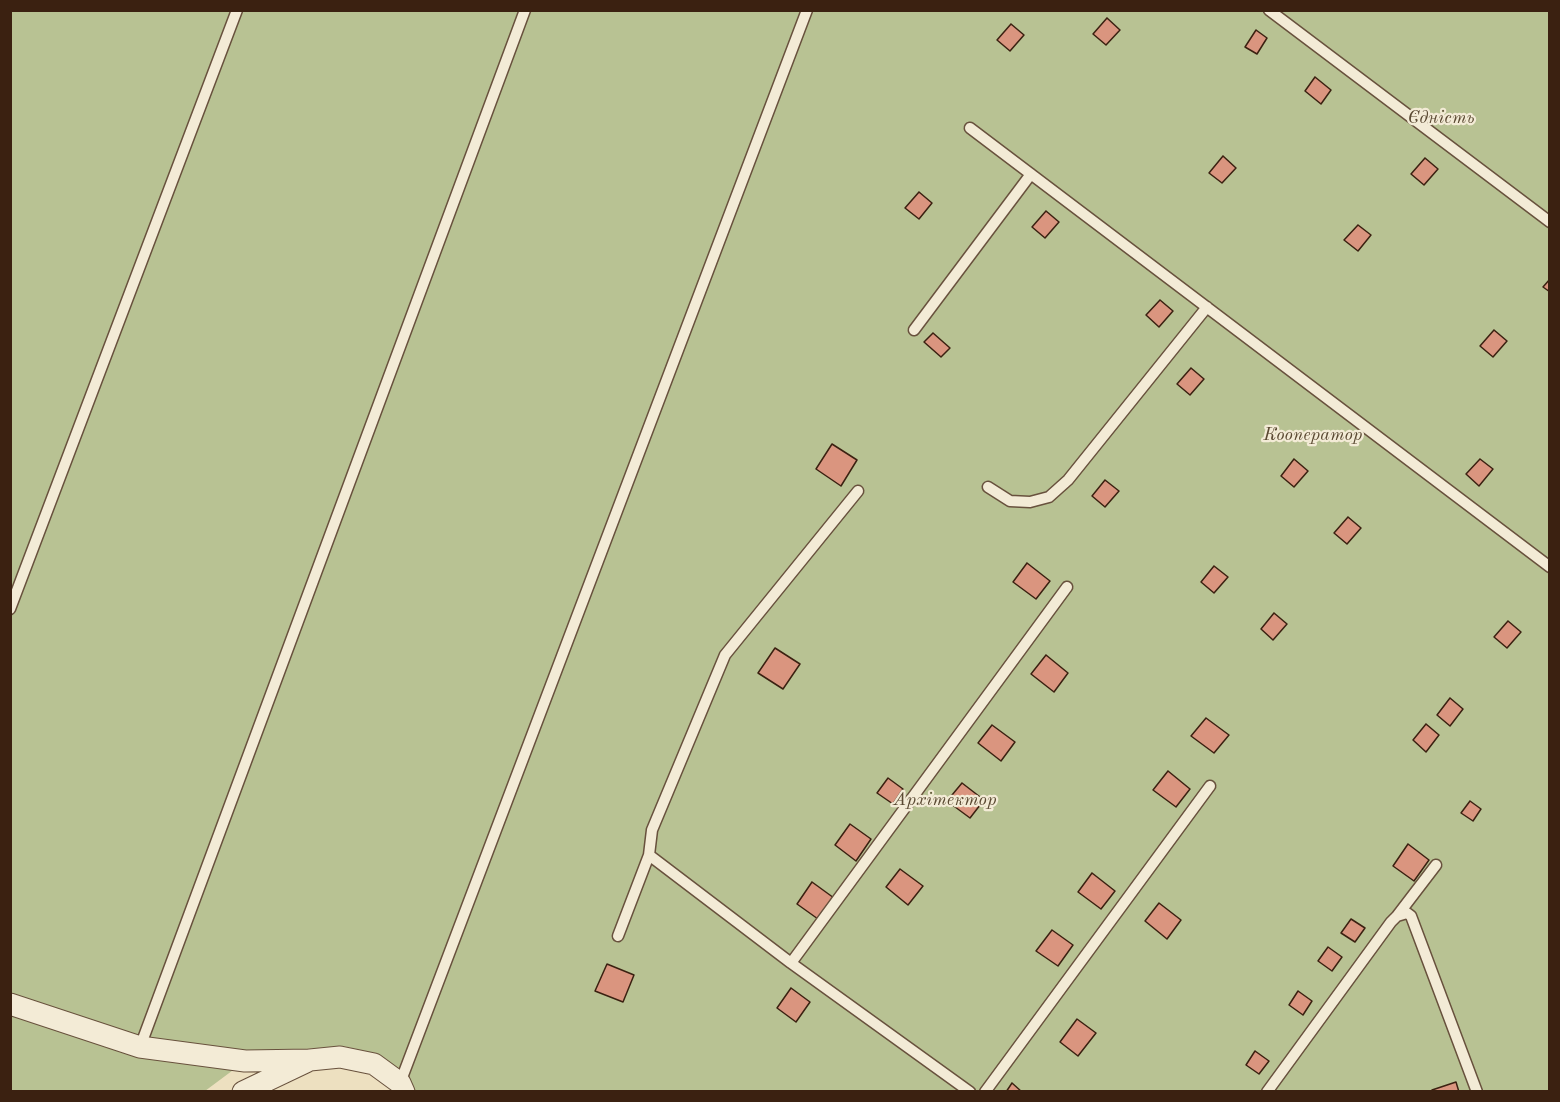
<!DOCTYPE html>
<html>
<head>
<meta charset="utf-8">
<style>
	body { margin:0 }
	#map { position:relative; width:1560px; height:1102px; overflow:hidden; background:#ede0c0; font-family:"Old Standard TT",serif }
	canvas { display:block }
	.frame { position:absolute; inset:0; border:12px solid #3b2111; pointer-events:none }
</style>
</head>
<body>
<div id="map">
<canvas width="1560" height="1102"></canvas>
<div class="frame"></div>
</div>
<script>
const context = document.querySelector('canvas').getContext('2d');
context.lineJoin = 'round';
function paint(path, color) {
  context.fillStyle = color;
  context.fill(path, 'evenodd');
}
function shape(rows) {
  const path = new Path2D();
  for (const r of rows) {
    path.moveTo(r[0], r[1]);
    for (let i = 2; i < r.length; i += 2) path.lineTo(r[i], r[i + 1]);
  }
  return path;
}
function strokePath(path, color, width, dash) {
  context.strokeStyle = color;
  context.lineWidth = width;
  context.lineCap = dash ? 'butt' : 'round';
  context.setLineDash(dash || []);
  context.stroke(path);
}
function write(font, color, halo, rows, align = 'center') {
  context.font = font + ' "Old Standard TT",serif';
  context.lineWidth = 4.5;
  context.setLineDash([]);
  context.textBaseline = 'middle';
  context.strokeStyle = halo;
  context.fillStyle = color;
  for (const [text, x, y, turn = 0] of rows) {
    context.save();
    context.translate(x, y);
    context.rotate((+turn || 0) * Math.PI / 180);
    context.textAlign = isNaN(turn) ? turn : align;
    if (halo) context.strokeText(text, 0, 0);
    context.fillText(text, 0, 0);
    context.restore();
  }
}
const green = shape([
	[10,11,1549,11,1549,1091,414,1092,409,1082,378,1054,343,1046,256,1053,205,1091,11,1091]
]);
const building = shape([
	[1107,18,1120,30,1106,45,1093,34,1107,18],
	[1011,24,1024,35,1010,51,997,40,1011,24],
	[1256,30,1267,38,1257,54,1245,47,1256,30],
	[1315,77,1331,90,1321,104,1305,91,1315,77],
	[1223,156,1236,168,1222,183,1209,173,1223,156],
	[1425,158,1438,169,1424,185,1411,174,1425,158],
	[919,192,932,203,919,219,905,208,919,192],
	[1046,211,1059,222,1045,238,1032,227,1046,211],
	[1358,225,1371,235,1358,251,1344,240,1358,225],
	[1550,279,1550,292,1543,287,1550,279],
	[1160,300,1173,311,1159,327,1146,315,1160,300],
	[1494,330,1507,341,1493,357,1480,346,1494,330],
	[933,333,950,348,941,357,924,342,933,333],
	[1191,368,1204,379,1190,395,1177,384,1191,368],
	[832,444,857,460,841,486,816,469,832,444],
	[1294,459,1308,471,1294,487,1281,476,1294,459],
	[1480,459,1493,469,1479,486,1466,474,1480,459],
	[1105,480,1119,491,1105,507,1092,496,1105,480],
	[1348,517,1361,528,1347,544,1334,533,1348,517],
	[1027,563,1050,581,1036,599,1013,582,1027,563],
	[1214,566,1228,577,1214,593,1201,582,1214,566],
	[1274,613,1287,624,1273,640,1261,629,1274,613],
	[1508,621,1521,632,1507,648,1494,637,1508,621],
	[775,648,800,664,783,689,758,673,775,648],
	[1046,655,1068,673,1054,692,1031,674,1046,655],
	[1450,698,1463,709,1450,726,1437,715,1450,698],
	[1206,718,1229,735,1214,753,1191,736,1206,718],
	[1426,724,1439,735,1426,752,1413,740,1426,724],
	[992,725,1015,742,1001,761,978,743,992,725],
	[1168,771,1190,789,1176,807,1153,790,1168,771],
	[888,778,903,789,893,804,877,793,888,778],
	[962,783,984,800,970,818,947,801,962,783],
	[1470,801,1481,809,1473,821,1461,813,1470,801],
	[850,824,871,839,856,861,835,845,850,824],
	[1408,844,1429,860,1414,881,1393,866,1408,844],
	[900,869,923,886,908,905,886,887,900,869],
	[1092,873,1115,891,1101,909,1078,892,1092,873],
	[812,882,834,898,818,919,797,904,812,882],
	[1159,903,1181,920,1167,939,1145,921,1159,903],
	[1351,919,1365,928,1355,942,1341,933,1351,919],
	[1052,930,1073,945,1058,966,1036,951,1052,930],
	[1328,947,1342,957,1332,971,1318,961,1328,947],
	[607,964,634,975,623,1002,595,991,607,964],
	[791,988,810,1002,796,1022,777,1008,791,988],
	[1298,991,1312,1001,1303,1015,1289,1005,1298,991],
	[1077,1019,1096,1033,1078,1056,1060,1042,1077,1019],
	[1255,1051,1269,1061,1259,1074,1246,1065,1255,1051],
	[1456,1082,1459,1092,1433,1092,1432,1090,1456,1082],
	[1012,1083,1022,1092,1006,1092,1012,1083]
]);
const lane = shape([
	[1269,10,1550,222],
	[970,128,1550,567],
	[914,330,1031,174],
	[988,487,1010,501,1030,502,1049,497,1068,480,1207,307],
	[10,609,237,10],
	[649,855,791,963,970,1092],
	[1397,916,1436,865],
	[618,936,649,855,652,830,725,655,858,491],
	[791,963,1067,587],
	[140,1047,525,10],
	[400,1083,807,10],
	[985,1092,1210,786],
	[1267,1092,1391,922,1397,916,1407,913,1411,916,1477,1092]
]);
const street = shape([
	[10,1004,140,1047,245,1061,310,1060],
	[243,1092,310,1060,340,1057,374,1064,400,1083,404,1092]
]);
const parkNames = [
	["Єдність",1441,118],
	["Кооператор",1313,435],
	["Архітектор",945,800]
];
paint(green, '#b8c293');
paint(building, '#da957f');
strokePath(building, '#3b2111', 1.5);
strokePath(lane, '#68513d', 13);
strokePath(street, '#68513d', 23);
strokePath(lane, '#f3ebd6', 10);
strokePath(street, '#f3ebd6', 21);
write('italic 18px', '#5a4932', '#f3ebd6', parkNames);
</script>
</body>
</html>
